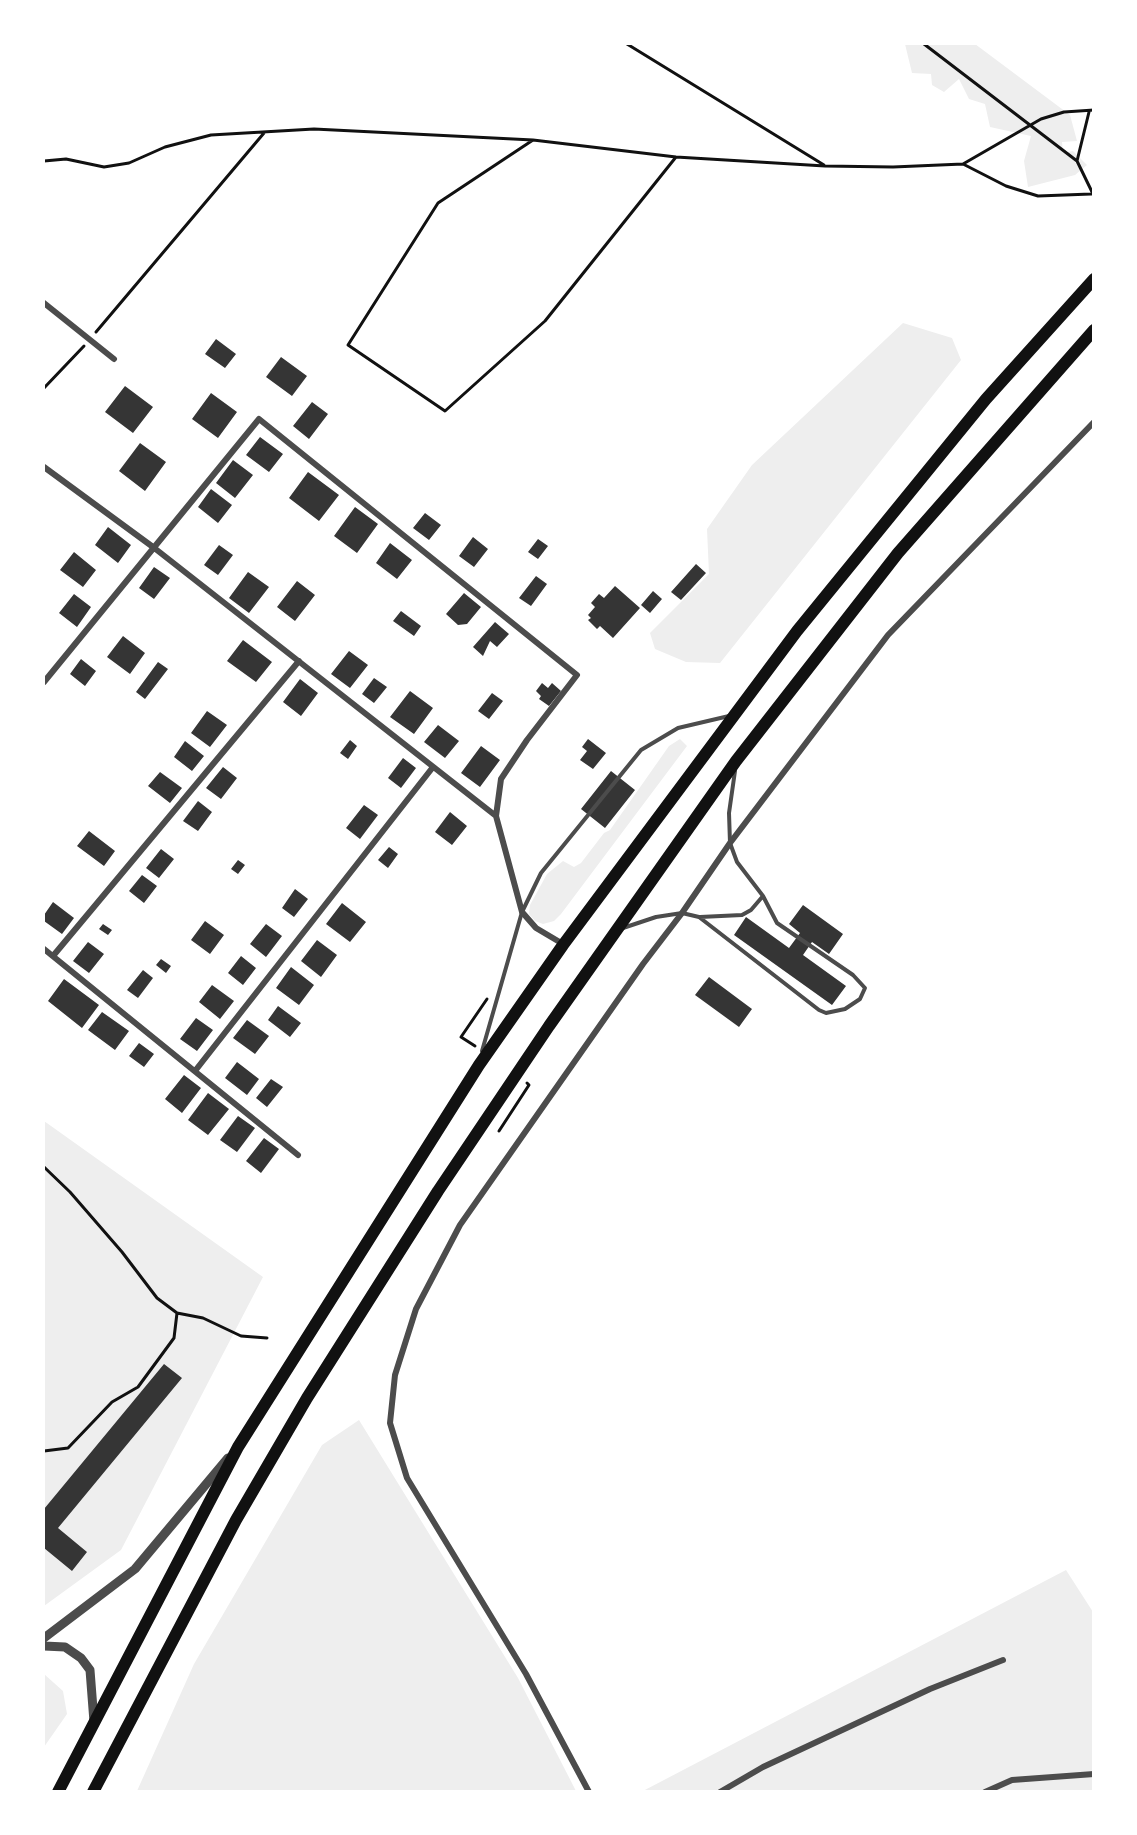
<!DOCTYPE html>
<html>
<head>
<meta charset="utf-8">
<style>
	body { margin:0 }
	#map { position:relative; width:1137px; height:1835px; overflow:hidden; background:#fff; font-family:Lora,serif }
	canvas { display:block }
	.frame { position:absolute; inset:0; border:45px solid #fff; pointer-events:none }
</style>
</head>
<body>
<div id="map">
<canvas width="1137" height="1835"></canvas>
<div class="frame"></div>
</div>
<script>
const context = document.querySelector('canvas').getContext('2d');
context.lineJoin = 'round';
function paint(path, color) {
  context.fillStyle = color;
  context.fill(path, 'evenodd');
}
function shape(rows) {
  const path = new Path2D();
  for (const r of rows) {
    path.moveTo(r[0], r[1]);
    for (let i = 2; i < r.length; i += 2) path.lineTo(r[i], r[i + 1]);
  }
  return path;
}
function strokePath(path, color, width, dash) {
  context.strokeStyle = color;
  context.lineWidth = width;
  context.lineCap = dash ? 'butt' : 'round';
  context.setLineDash(dash || []);
  context.stroke(path);
}
const green = shape([
	[905,44,975,44,1070,115,1077,141,1062,142,1063,153,1073,151,1087,165,1075,175,1028,187,1024,161,1031,136,990,127,985,104,969,99,959,79,944,92,932,85,931,74,912,73],
	[903,323,952,338,961,360,720,663,686,662,655,649,650,633,709,574,707,529,752,465],
	[680,739,687,746,561,914,554,921,543,924,535,921,529,914,530,905,547,874,563,861,574,867,581,863,604,833,610,830,669,746],
	[44,1121,263,1277,121,1550,44,1606],
	[359,1420,518,1678,576,1791,137,1791,194,1664,322,1445],
	[1066,1570,1093,1612,1093,1791,641,1792],
	[44,1674,63,1691,67,1714,44,1747]
]);
const building = shape([
	[216,339,236,354,225,368,205,354],
	[281,357,307,376,292,396,266,377],
	[125,386,153,407,133,433,105,412],
	[211,393,237,412,218,438,192,419],
	[312,402,328,414,309,439,293,426],
	[260,437,283,454,269,472,246,455],
	[140,443,166,462,145,491,119,471],
	[233,460,253,475,235,498,216,483],
	[308,472,339,495,319,521,289,498],
	[211,489,232,505,218,523,198,507],
	[355,507,378,524,357,553,334,536],
	[425,513,441,525,429,540,413,528],
	[108,527,131,545,118,563,95,545],
	[473,537,488,549,474,567,459,556],
	[538,539,548,546,538,559,528,552],
	[390,543,412,560,397,579,376,563],
	[219,545,233,555,218,575,204,565],
	[74,552,96,570,83,587,60,570],
	[696,564,706,573,681,600,671,592],
	[154,567,170,578,154,599,139,588],
	[248,572,269,587,249,613,229,598],
	[536,576,547,584,531,606,519,598],
	[297,581,315,595,295,621,277,607],
	[615,586,640,608,613,638,600,626,597,629,588,620,591,618,588,615,595,607,591,603,599,594,604,598],
	[653,591,662,599,650,613,641,605],
	[464,593,481,607,467,624,458,625,446,614],
	[74,594,91,607,77,627,59,613],
	[401,611,421,626,414,636,393,621],
	[495,622,509,634,497,647,490,641,483,656,473,647],
	[123,636,145,653,130,674,107,657],
	[243,640,272,662,256,682,227,661],
	[349,651,368,665,350,688,331,674],
	[81,659,96,671,85,686,70,674],
	[158,662,168,669,145,699,136,692],
	[374,678,387,687,374,703,362,694],
	[300,679,318,693,301,716,283,702],
	[542,683,548,688,552,683,561,691,549,706,539,699,541,696,536,691],
	[410,691,433,708,414,734,390,717],
	[492,693,503,701,489,719,478,711],
	[207,711,227,725,210,747,191,733],
	[438,725,459,741,445,758,424,742],
	[588,739,606,753,593,769,580,760,587,751,582,747],
	[350,740,357,746,348,759,340,753],
	[185,741,204,756,192,771,174,757],
	[481,746,500,760,480,787,461,773],
	[403,758,416,768,401,788,388,778],
	[223,767,237,778,221,799,206,788],
	[611,771,635,790,605,828,581,809],
	[160,772,182,788,170,803,148,786],
	[198,801,212,812,198,831,183,821],
	[364,805,378,815,360,839,346,828],
	[450,812,467,826,452,845,435,832],
	[89,831,115,851,104,866,77,846],
	[389,847,398,854,388,868,378,860],
	[161,849,174,859,159,878,146,868],
	[238,860,245,865,238,874,231,869],
	[142,875,157,886,144,903,129,891],
	[295,889,308,899,294,917,282,908],
	[53,902,74,918,62,934,44,921,44,915],
	[342,903,366,922,350,942,326,924],
	[803,905,843,934,829,954,812,942,803,955,846,986,832,1005,734,935,746,917,789,948,800,933,789,924],
	[205,921,224,935,210,954,191,940],
	[103,924,112,930,108,935,99,929],
	[266,924,282,936,266,957,250,944],
	[317,940,337,955,321,977,301,961],
	[88,942,104,954,89,973,73,961],
	[241,956,256,968,243,985,228,973],
	[161,959,171,966,166,973,156,965],
	[291,967,314,985,299,1005,276,988],
	[143,970,153,978,138,998,127,990],
	[709,977,752,1009,739,1027,695,995],
	[64,979,99,1005,82,1028,48,1001],
	[212,985,234,1001,220,1019,199,1002],
	[278,1006,301,1023,290,1037,268,1020],
	[102,1012,129,1031,115,1050,88,1030],
	[196,1018,213,1030,197,1051,180,1039],
	[247,1020,269,1036,255,1054,233,1038],
	[139,1043,154,1054,144,1067,129,1056],
	[237,1062,259,1079,247,1095,225,1078],
	[184,1075,201,1088,182,1113,165,1099],
	[271,1079,283,1087,267,1107,256,1098],
	[208,1093,229,1109,208,1135,188,1120],
	[238,1116,255,1128,237,1152,220,1140],
	[264,1138,279,1149,261,1173,246,1161],
	[164,1364,182,1378,58,1528,87,1552,72,1571,44,1548,44,1509]
]);
const path = shape([
	[627,44,824,165],
	[924,44,1077,161],
	[1089,112,1077,161,1094,196],
	[533,140,438,203,348,345,445,411,545,321,676,157],
	[44,161,66,159,104,167,129,163,165,147,211,135,314,129,533,140,676,157,825,166,893,167,963,164,1041,119,1064,112,1094,110],
	[963,164,1006,186,1038,196,1091,194],
	[96,332,264,133],
	[44,388,84,346],
	[475,1046,461,1037,487,999],
	[499,1131,529,1085,527,1083],
	[44,1167,70,1192,122,1252,157,1298,177,1313,174,1338,138,1387,112,1402,68,1448,44,1451],
	[177,1313,203,1318,241,1336,267,1338]
]);
const service = shape([
	[700,917,742,915,751,910,763,896],
	[623,928,656,917,682,913,699,917,819,1010,826,1013,845,1009,860,999,865,988,853,975,777,923,763,896,737,862,730,843,729,813,735,771],
	[482,1051,522,912,541,873,641,750,678,728,729,716]
]);
const minor = shape([
	[44,303,114,359],
	[44,467,153,547,496,816,522,912,536,928,563,944],
	[44,682,259,419,577,675,527,740,501,779,496,816],
	[44,949,298,1155],
	[53,956,299,661],
	[195,1071,433,767],
	[589,1792,526,1674,407,1478,390,1423,395,1375,416,1309,460,1225,643,964,682,913,730,843,888,635,1094,422],
	[720,1792,763,1767,930,1689,1003,1660],
	[985,1792,1012,1780,1094,1774]
]);
const tertiary = shape([
	[44,1638,135,1569,228,1458],
	[44,1646,65,1647,81,1658,90,1670,94,1722]
]);
const trunk = shape([
	[58,1792,238,1447,479,1065,563,945,797,631,986,399,1094,279],
	[93,1792,236,1520,307,1398,438,1191,549,1026,736,761,898,553,1094,330]
]);
paint(green, '#eee');
paint(building, '#353535');
strokePath(path, '#111', 3);
strokePath(service, '#4c4c4c', 4);
strokePath(minor, '#4c4c4c', 6);
strokePath(tertiary, '#4c4c4c', 9);
strokePath(trunk, '#111', 12);
</script>
</body>
</html>
